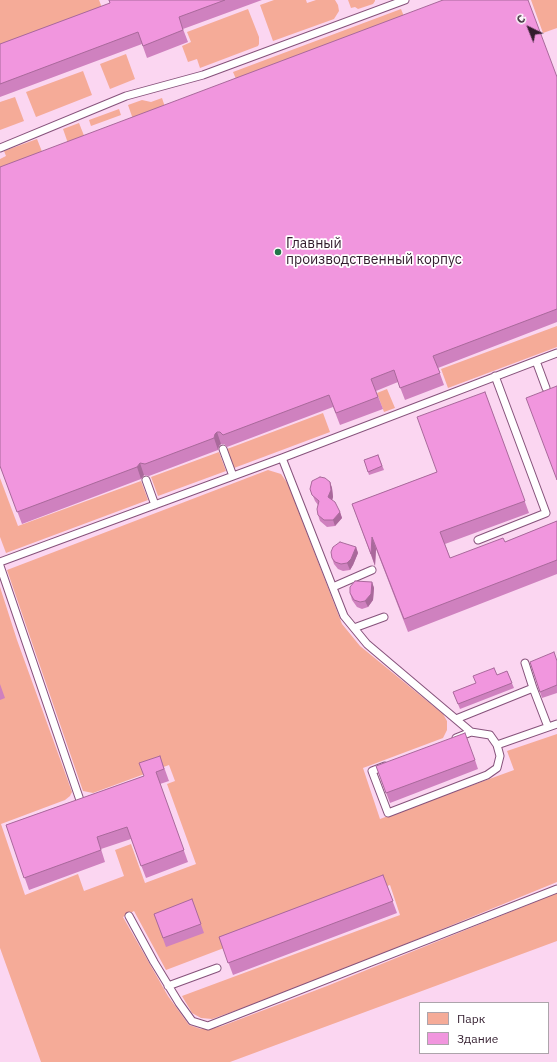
<!DOCTYPE html>
<html>
<head>
<meta charset="utf-8">
<style>
	body { margin:0 }
	#map { position:relative; width:557px; height:1062px; overflow:hidden; background:#fbd6f1; font-family:"IBM Plex Sans",sans-serif }
	canvas { display:block }
	.legend { position:absolute; left:419px; top:1002px; width:130px; height:52px; box-sizing:border-box; background:#fff; border:1px solid #ada4ab; margin:0; padding:5px 7px; list-style:none; font-size:12px; color:#321c2d }
	.legend li { display:flex; align-items:center; gap:8px; height:20px }
	.legend b { width:20px; border:1px solid #ada4ab }
	.north { position:absolute; left:509px; top:8px; width:40px; height:40px; -webkit-text-stroke:3px #fff; paint-order:stroke; rotate:317deg; font-size:11px; font-weight:700; line-height:16px; text-align:center; color:#321c2d }
	.north::after { content:''; display:block; margin:auto; width:14px; height:18px; background:#321c2d; clip-path:polygon(50% 0,100% 100%,50% 72%,0 100%) }
</style>
</head>
<body>
<div id="map">
<canvas width="557" height="1062"></canvas>
<ul class="legend">
<li><b style="height:11px;background:#f5ab98"></b>Парк</li>
<li><b style="height:11px;background:#f196de"></b>Здание</li>
</ul>
<div class="north">С</div>
</div>
<script>
const context = document.querySelector('canvas').getContext('2d');
context.lineJoin = 'round';
function paint(path, color) {
  context.fillStyle = color;
  context.fill(path, 'evenodd');
}
function shape(rows) {
  const path = new Path2D();
  for (const r of rows) {
    path.moveTo(r[0], r[1]);
    for (let i = 2; i < r.length; i += 2) path.lineTo(r[i], r[i + 1]);
  }
  return path;
}
function strokePath(path, color, width, dash) {
  context.strokeStyle = color;
  context.lineWidth = width;
  context.lineCap = dash ? 'butt' : 'round';
  context.setLineDash(dash || []);
  context.stroke(path);
}
function write(font, color, halo, rows, align = 'center') {
  context.font = font + ' "IBM Plex Sans",sans-serif';
  context.lineWidth = 3.5;
  context.setLineDash([]);
  context.textBaseline = 'middle';
  context.strokeStyle = halo;
  context.fillStyle = color;
  for (const [text, x, y, turn = 0] of rows) {
    context.save();
    context.translate(x, y);
    context.rotate((+turn || 0) * Math.PI / 180);
    context.textAlign = isNaN(turn) ? turn : align;
    if (halo) context.strokeText(text, 0, 0);
    context.fillText(text, 0, 0);
    context.restore();
  }
}
const green = shape([
	[0,0,99,0,106,18,0,58],
	[274,0,306,0,307,3,316,0,335,0,338,5,339,11,334,19,273,41,260,5],
	[348,0,375,0,375,1,373,4,358,9,355,7,351,8],
	[531,0,557,0,557,28,543,33],
	[248,9,259,37,259,44,258,46,200,68,197,59,188,62,182,46,191,42,187,32],
	[401,9,407,24,239,86,233,72],
	[126,54,135,79,110,89,100,64],
	[83,71,92,95,36,117,26,92],
	[15,97,24,121,0,130,0,102],
	[162,98,167,113,135,125,128,105,142,100,151,102],
	[119,109,121,115,91,126,89,120],
	[79,123,87,143,70,149,63,129],
	[37,139,45,159,0,175,0,159,6,156,4,151],
	[557,326,557,347,448,388,441,369],
	[387,389,395,408,384,412,377,393],
	[323,413,330,432,234,468,227,449],
	[219,452,226,471,158,496,151,477],
	[268,470,281,474,288,484,342,624,360,646,443,714,447,721,447,730,443,738,363,768,380,819,514,770,507,751,557,734,557,882,296,989,212,1019,201,1018,192,1013,182,996,400,915,390,885,166,970,134,911,123,917,168,996,189,1025,201,1029,210,1029,222,1026,327,986,557,893,557,941,230,1062,41,1062,0,948,0,587,17,640,72,792,70,796,65,800,1,824,25,895,78,874,84,891,124,876,115,850,131,844,145,883,196,864,167,784,175,781,169,765,93,793,83,791,7,570],
	[0,478,18,526,141,481,148,500,6,553,0,537]
]);
const service = shape([
	[0,148,126,96,203,75,405,0],
	[536,361,546,388],
	[223,449,233,476],
	[282,458,344,616,367,644,471,732,456,738],
	[146,480,155,505],
	[478,540,546,513,495,376],
	[0,562,282,458,557,353],
	[0,566,82,806,79,806],
	[333,587,372,570],
	[354,628,384,617],
	[525,663,533,688,548,727],
	[456,719,533,688],
	[497,745,557,724],
	[385,766,372,771,388,813,487,775,497,768,500,756,497,745,490,735,471,732],
	[129,916,154,962,179,1003,192,1021,208,1026,557,889],
	[168,986,217,968]
]);
const wall = shape([
	[109,0,262,0,183,29,188,42,147,58,142,44,0,97,0,44,110,3],
	[557,77,557,322,438,368,444,385,405,400,398,382,376,391,383,409,340,425,333,407,227,447,224,444,221,444,219,446,218,450,149,476,144,475,141,479,22,524,0,466],
	[485,392,529,513,445,544,450,558,505,542,557,521,557,574,408,632,376,549,375,566,352,504,437,472],
	[378,455,384,470,369,475,364,460],
	[330,482,332,488,333,497,332,500,340,512,342,518,335,526,327,527,320,521,318,515,318,505,315,501,310,489],
	[356,547,358,553,353,565,350,570,343,571,338,569,334,564,332,558],
	[372,582,374,588,373,600,368,607,362,609,357,607,352,600,350,593],
	[557,661,557,693,542,698,530,662],
	[507,671,514,688,460,709,453,692],
	[0,684,5,698,0,700],
	[160,756,169,781,160,784,188,862,146,878,131,839,101,849,105,862,29,890,6,825,144,776],
	[475,760,478,769,390,803,376,766],
	[383,875,397,913,233,975,219,937],
	[192,899,204,933,166,947,154,914]
]);
const shadedWall = shape([
	[217,432,221,444,219,446,218,450,214,438,215,434],
	[140,463,144,475,141,479,137,467],
	[330,482,332,488,333,497,331,504,328,497],
	[340,512,342,518,335,526,333,520],
	[372,537,376,549,375,566,371,554],
	[356,547,358,553,353,565,350,570,347,563],
	[372,582,374,588,373,600,368,607,365,601]
]);
const building = shape([
	[109,0,225,0,179,17,183,30,143,46,138,32,0,84,0,44,110,3,109,0],
	[443,0,528,0,557,77,557,309,433,356,440,373,400,388,394,370,371,379,378,397,336,413,329,395,223,435,220,432,217,432,215,434,214,438,145,464,140,463,137,467,17,512,0,466,0,167,443,0],
	[557,386,557,480,526,398,557,386],
	[485,392,525,501,440,532,450,558,503,538,505,542,557,521,557,560,404,619,372,537,371,554,352,504,437,472,417,417,485,392],
	[378,455,382,466,368,472,364,460,378,455],
	[320,477,325,478,330,482,331,490,328,497,335,502,340,512,333,520,324,520,318,515,317,509,319,501,312,495,310,489,312,481,320,477],
	[340,542,356,547,351,559,347,563,341,564,335,562,332,558,331,552,333,547,340,542],
	[355,581,372,582,371,594,365,601,360,602,354,600,350,593,350,587,355,581],
	[554,652,557,661,557,685,540,692,530,662,554,652],
	[494,668,497,675,507,671,512,683,458,704,453,692,476,683,473,676,494,668],
	[465,733,475,760,386,793,376,766,465,733],
	[160,756,164,769,156,772,184,850,141,866,127,827,97,837,101,850,24,878,6,825,144,776,139,763,160,756],
	[383,875,393,901,228,963,219,937,383,875],
	[192,899,201,924,163,938,154,914,192,899]
]);
const markers = [
	[278,252,4,"#237648"]
];
const poiNames = [
	["Главный",286,244],
	["производственный корпус",286,260]
];
paint(green, '#f5ab98');
strokePath(service, '#86527b', 9);
strokePath(service, '#fff', 7);
paint(wall, '#cf81bf');
paint(shadedWall, '#a9699b');
paint(building, '#f196de');
strokePath(building, '#a9699b', 1);
for (const [x, y, r, color] of markers) {
  const dot = new Path2D();
  dot.arc(x, y, r, 0, 2 * Math.PI);
  context.fillStyle = color;
  context.fill(dot);
  strokePath(dot, '#fff', 1.5);
}
write('14px', '#321c2d', '#fff', poiNames, 'left');
</script>
</body>
</html>
